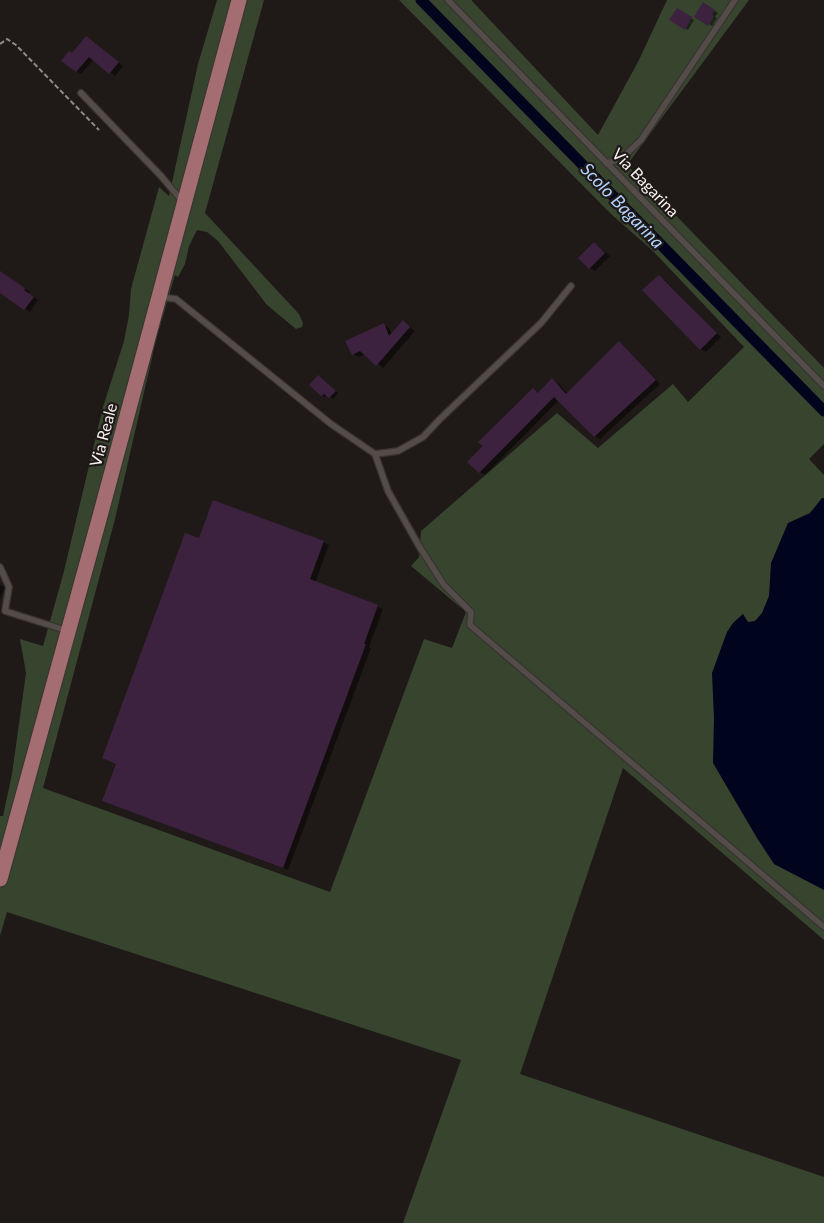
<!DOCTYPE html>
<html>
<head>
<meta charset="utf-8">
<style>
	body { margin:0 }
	canvas { display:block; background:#1f1917 }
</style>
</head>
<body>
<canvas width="824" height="1223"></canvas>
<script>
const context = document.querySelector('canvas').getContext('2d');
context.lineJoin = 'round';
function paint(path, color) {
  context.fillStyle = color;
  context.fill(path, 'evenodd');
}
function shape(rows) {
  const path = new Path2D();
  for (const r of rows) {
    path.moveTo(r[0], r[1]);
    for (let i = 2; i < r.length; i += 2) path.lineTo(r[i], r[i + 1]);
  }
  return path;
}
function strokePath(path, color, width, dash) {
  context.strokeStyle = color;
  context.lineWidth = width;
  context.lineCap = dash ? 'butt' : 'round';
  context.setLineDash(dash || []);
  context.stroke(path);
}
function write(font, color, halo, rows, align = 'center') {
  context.font = font + ' Lato,sans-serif';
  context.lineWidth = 4.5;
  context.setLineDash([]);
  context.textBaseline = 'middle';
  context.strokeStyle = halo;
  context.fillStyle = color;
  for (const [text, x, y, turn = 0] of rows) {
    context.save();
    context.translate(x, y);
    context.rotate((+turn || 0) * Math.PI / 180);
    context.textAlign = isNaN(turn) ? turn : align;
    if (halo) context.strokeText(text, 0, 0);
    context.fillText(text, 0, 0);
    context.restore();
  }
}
const green = shape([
	[217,0,264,0,205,213,299,314,303,323,302,327,296,329,267,305,218,241,207,232,197,230,189,246,185,264,178,277,175,275,156,340,115,519,43,788,330,892,424,639,452,648,466,612,411,566,419,557,421,531,557,413,598,448,673,384,688,402,744,347,653,251,611,214,399,0,472,0,472,1,598,135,638,62,667,0,749,0,627,165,824,368,824,444,809,459,824,475,824,940,623,768,520,1074,824,1177,824,1223,403,1223,461,1060,7,912,0,936,0,816,3,816,12,774,26,673,20,639,43,646,63,575,103,407,124,341,129,315,131,289,159,187,169,196,198,64]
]);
const water = shape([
	[822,498,824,498,824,890,774,864,757,838,713,763,714,718,712,673,727,632,733,623,743,614,748,622,755,621,762,613,769,596,771,563,788,523,810,513]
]);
const shadow = shape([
	[704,4,718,13,715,17,717,18,712,26,696,16],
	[677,9,694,20,688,30,671,20],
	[91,41,123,66,115,76,94,59,81,74,76,71,73,54],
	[594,243,610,256,595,271,590,268],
	[0,272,30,292,29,294,38,300,30,312,0,291],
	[660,277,665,280,721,337,706,352,701,349],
	[403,322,415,331,383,368,366,354,358,357,353,354,384,325,389,328,392,335],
	[619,343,624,346,660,384,600,439,595,436,559,400,485,475,480,472,484,446,533,389,539,393,552,380,558,383,568,394],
	[321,378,338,393,333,399,327,395,325,397,322,395],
	[200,540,323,542,329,545,315,583,383,609,369,647,371,648,288,870,109,803],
	[0,585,5,587,0,599]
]);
const canal = shape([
	[421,0,824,411]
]);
const building = shape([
	[703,2,715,10,712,14,714,16,708,26,694,17],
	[677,8,692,17,685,30,669,20],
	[86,36,119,62,109,74,89,57,76,72,61,61,69,51,72,53],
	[594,242,605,253,589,269,578,258],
	[0,271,25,288,24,290,34,297,24,310,0,293],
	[659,275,717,333,700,350,642,290],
	[403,320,410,327,376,366,360,351,352,355,345,341,384,323,389,336],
	[619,341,656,380,594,437,554,397,479,473,467,462,483,446,478,442,533,388,538,393,552,378,566,394],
	[318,375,336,391,329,398,324,394,321,396,309,385],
	[213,500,324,541,310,579,378,605,364,644,366,644,283,868,102,801,116,764,102,758,117,718,185,533,199,538]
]);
const path = shape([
	[0,44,7,39,16,45,99,130]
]);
const service = shape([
	[448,0,824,386],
	[81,93,161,176,183,202],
	[606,163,621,159,641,140,735,0],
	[161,297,176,299,331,424,375,454,388,491,419,546,444,585,471,612,470,625,824,927],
	[375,454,398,451,423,437,440,419,541,323,571,286],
	[0,567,9,587,5,611,68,631]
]);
const primary = shape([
	[0,879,100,516,239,0]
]);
const streetNames = [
	["Via Bagarina",645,183,46],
	["Via Reale",104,435,-75]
];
const waterNames = [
	["Scolo Bagarina",622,206,46]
];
paint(green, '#37442e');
paint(water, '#00051d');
paint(shadow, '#0007');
strokePath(canal, '#00051d', 11);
paint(building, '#3c223e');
strokePath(service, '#393433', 8);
strokePath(primary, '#393433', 17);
strokePath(path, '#918c8a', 2, [5, 2.5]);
strokePath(service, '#534c49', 5.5);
strokePath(primary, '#a36d72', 15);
write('16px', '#f7f2f1', '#1f1917', streetNames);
write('italic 18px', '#aed1fd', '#1f1917', waterNames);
</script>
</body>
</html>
